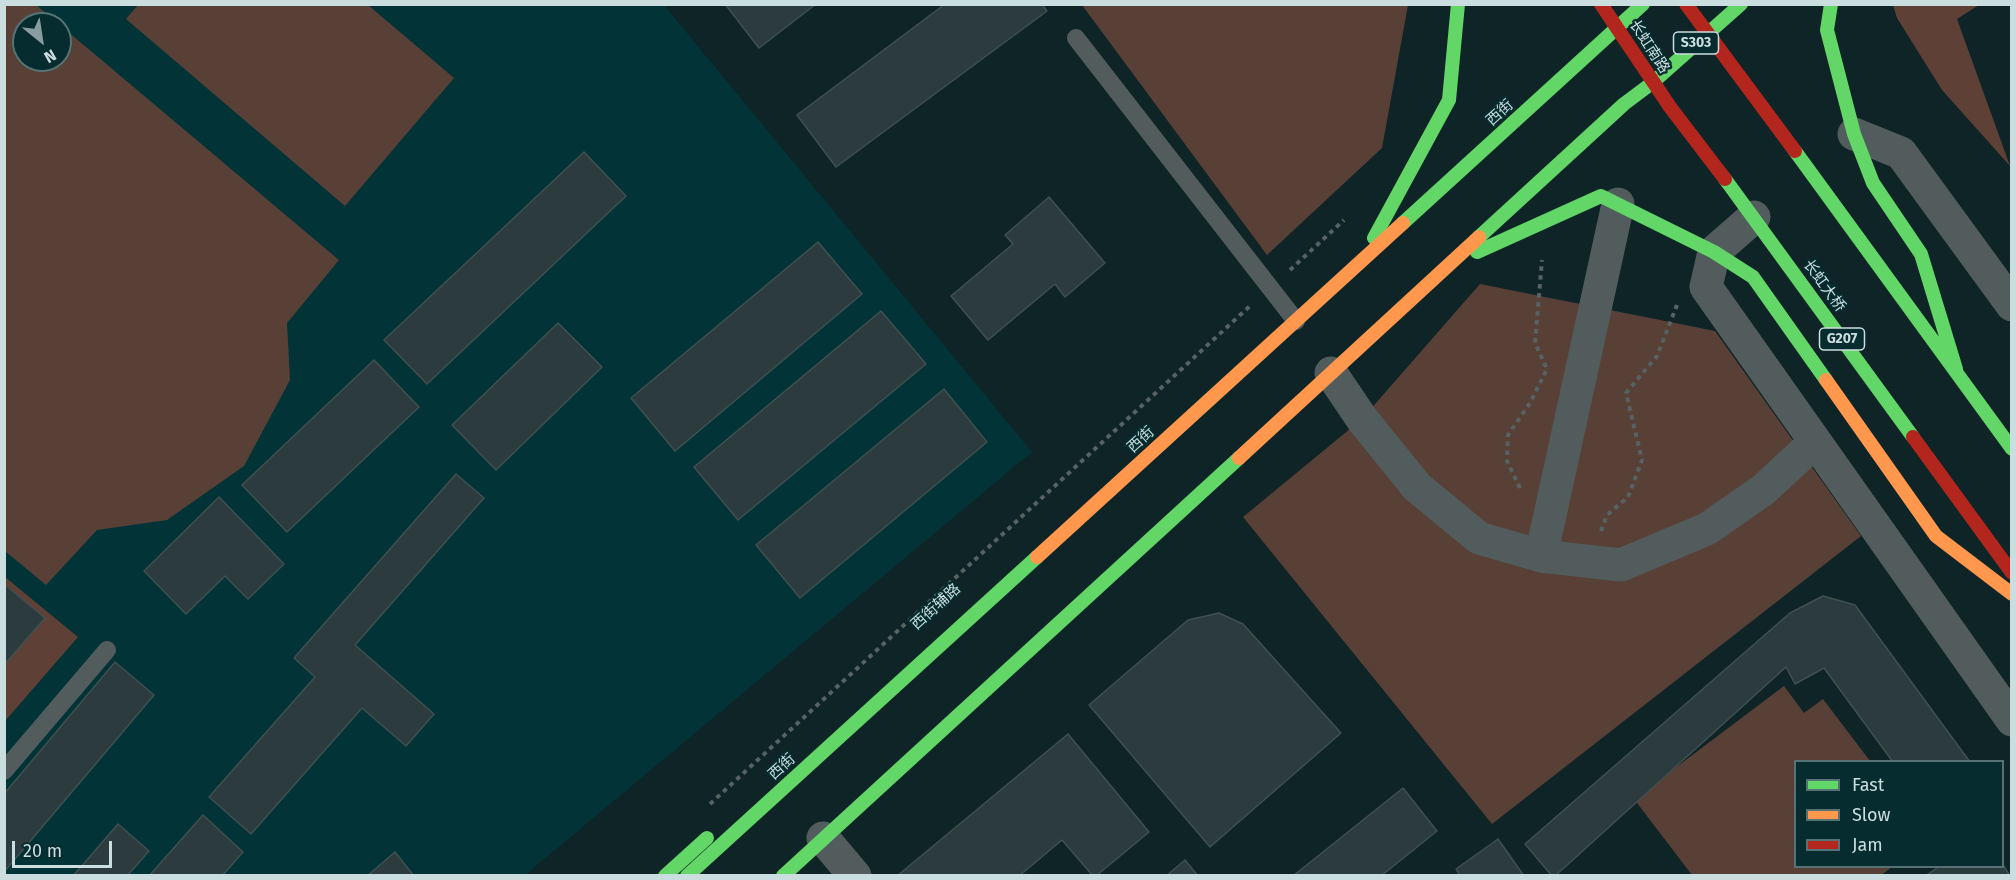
<!DOCTYPE html>
<html>
<head>
<meta charset="utf-8">
<style>
	body { margin:0 }
	#map { position:relative; width:2016px; height:880px; overflow:hidden; background:#0f2426; font-family:"Fira Sans",sans-serif }
	canvas { display:block }
	.frame { position:absolute; inset:0; border:6px solid #cbdedf; pointer-events:none }
	.legend { position:absolute; left:1794px; top:760px; width:210px; height:108px; box-sizing:border-box; background:#062c2f; border:2px solid #557375; margin:0; padding:8px 10px; list-style:none; font-size:18px; color:#cbdedf }
	.legend li { display:flex; align-items:center; gap:12px; height:30px }
	.legend b { width:30px; border:2px solid #557375 }
	.north { position:absolute; left:12px; top:12px; width:60px; height:60px; box-sizing:border-box; background:#062c2f; border:2px solid #557375; border-radius:50%; rotate:150deg; font-size:16px; font-weight:700; line-height:24px; text-align:center; color:#cbdedf }
	.north::after { content:''; display:block; margin:auto; width:21px; height:27px; background:#899d9e; clip-path:polygon(50% 0,100% 100%,50% 72%,0 100%) }
	.scale { position:absolute; left:12px; top:841px; width:100px; height:27px; box-sizing:border-box; border:3px solid #cbdedf; border-top:0; padding-left:8px; font-size:18px; line-height:21px; white-space:nowrap; color:#cbdedf; -webkit-text-stroke:4px #062c2f; paint-order:stroke }
</style>
</head>
<body>
<div id="map">
<canvas width="2016" height="880"></canvas>
<div class="frame"></div>
<ul class="legend">
<li><b style="height:8px;background:#63d668"></b>Fast</li>
<li><b style="height:8px;background:#ff974d"></b>Slow</li>
<li><b style="height:8px;background:#b3261e"></b>Jam</li>
</ul>
<div class="north">N</div>
<div class="scale">20 m</div>
</div>
<script>
const context = document.querySelector('canvas').getContext('2d');
context.lineJoin = 'round';
function paint(path, color) {
  context.fillStyle = color;
  context.fill(path, 'evenodd');
}
function shape(rows) {
  const path = new Path2D();
  for (const r of rows) {
    path.moveTo(r[0], r[1]);
    for (let i = 2; i < r.length; i += 2) path.lineTo(r[i], r[i + 1]);
  }
  return path;
}
function strokePath(path, color, width, dash) {
  context.strokeStyle = color;
  context.lineWidth = width;
  context.lineCap = dash ? 'butt' : 'round';
  context.setLineDash(dash || []);
  context.stroke(path);
}
function write(font, color, halo, rows, align = 'center') {
  context.font = font + ' "Fira Sans","Noto Sans SC",sans-serif';
  context.lineWidth = 4.5;
  context.setLineDash([]);
  context.textBaseline = 'middle';
  context.strokeStyle = halo;
  context.fillStyle = color;
  for (const [text, x, y, turn = 0] of rows) {
    context.save();
    context.translate(x, y);
    context.rotate((+turn || 0) * Math.PI / 180);
    context.textAlign = isNaN(turn) ? turn : align;
    if (halo) context.strokeText(text, 0, 0);
    context.fillText(text, 0, 0);
    context.restore();
  }
}
const built = shape([
	[5,5,664,5,1032,452,525,875,5,876],
	[24,24,60,24,60,60,24,60]
]);
const green = shape([
	[4,5,36,5,59,24,24,24,24,60,60,60,60,25,339,260,287,323,290,380,244,466,167,520,97,530,46,585,5,551],
	[138,5,368,5,454,78,345,206,126,19],
	[1082,5,1408,5,1382,148,1267,255],
	[1480,284,1715,331,1861,536,1492,824,1243,517,1362,419],
	[1784,686,1804,713,1823,699,1870,761,1796,762,1796,866,1892,867,1880,876,1692,875,1634,799]
]);
const forest = shape([
	[1893,5,1979,5,1957,19,2010,166,1942,90,1897,18],
	[5,577,78,637,5,721]
]);
const building = shape([
	[725,4,816,4,759,48,725,4],
	[945,4,1042,4,1047,11,836,167,797,115,945,4],
	[584,152,626,196,427,384,384,340,584,152],
	[1049,197,1105,263,1065,297,1055,284,988,340,951,296,1013,244,1005,235,1049,197],
	[818,242,862,294,675,451,631,398,818,242],
	[881,311,926,364,738,520,694,467,881,311],
	[558,323,602,367,496,470,452,425,558,323],
	[374,360,419,407,287,532,242,485,374,360],
	[944,389,987,442,800,598,756,545,944,389],
	[456,474,484,498,355,645,434,714,406,746,362,708,251,834,209,797,315,677,294,658,456,474],
	[219,497,284,564,248,599,225,576,186,614,144,571,219,497],
	[4,584,45,618,4,665,4,584],
	[1823,596,1855,605,1970,762,1893,762,1824,668,1795,684,1786,667,1555,876,1552,876,1525,844,1790,613,1823,596],
	[1219,613,1243,624,1341,733,1210,847,1089,705,1188,620,1219,613],
	[115,662,154,695,4,872,4,794,115,662],
	[1068,734,1149,832,1096,876,1093,876,1062,840,1019,876,897,876,1068,734],
	[1403,788,1437,831,1381,876,1293,876,1403,788],
	[203,815,243,852,222,876,149,876,203,815],
	[118,824,149,851,127,876,73,876,118,824],
	[1498,839,1524,876,1460,876,1456,869,1498,839],
	[395,852,414,876,367,876,395,852],
	[1185,860,1198,876,1166,876,1185,860],
	[2002,863,2010,876,1925,876,1940,866,2002,866,2002,863]
]);
const path = shape([
	[1290,270,1344,220],
	[1520,488,1507,461,1508,435,1530,403,1547,369,1535,343,1542,260],
	[1601,531,1607,515,1628,497,1642,460,1626,393,1657,356,1677,305],
	[710,804,1251,305]
]);
const lane = shape([
	[1076,38,1296,321],
	[4,771,107,650]
]);
const street = shape([
	[1854,134,1901,153,2012,305],
	[1754,217,1714,252,1706,287,2012,720],
	[1331,373,1362,419,1417,487,1479,538,1541,556,1621,565,1707,529,1763,490,1815,442],
	[1541,556,1618,204],
	[823,838,855,876]
]);
const fast = shape([
	[1831,4,1827,30,1854,134,1873,183,1921,254,1956,369],
	[1795,151,2012,449],
	[1725,179,1913,437],
	[1403,223,1643,4],
	[1479,237,1624,104,1652,83,1741,4],
	[1374,238,1449,100,1458,4],
	[1477,252,1601,196,1714,252,1753,277,1826,380],
	[665,876,707,838],
	[687,876,1037,557],
	[783,876,1239,458]
]);
const slow = shape([
	[1826,380,1936,536,2012,594],
	[1239,458,1479,237],
	[1037,557,1403,223]
]);
const jam = shape([
	[1601,4,1670,107,1725,179],
	[1686,4,1795,151],
	[1913,437,2012,573]
]);
const shields = [
	[1696,43,45],
	[1842,339,45]
];
const shieldNames = [
	["S303",1696,43],
	["G207",1842,339]
];
const streetNames = [
	["长虹南路",1649,47,57],
	["西街",1500,113,-42],
	["长虹大桥",1824,286,54],
	["西街",1141,440,-42],
	["西街辅路",936,607,-42],
	["西街",782,767,-42]
];
paint(built, '#023336');
paint(green, '#594037');
paint(forest, '#5f4037');
paint(building, '#2c3c3e');
strokePath(building, '#405051', 1.5);
strokePath(path, '#576263', 4, [4.5, 4.5]);
strokePath(lane, '#525c5d', 18);
strokePath(street, '#525c5d', 33);
strokePath(fast, '#63d668', 14);
strokePath(slow, '#ff974d', 14);
strokePath(jam, '#b3261e', 14);
for (const [x, y, w] of shields) {
  const box = new Path2D();
  box.roundRect(x - w / 2, y - 11, w, 22, 4.5);
  context.fillStyle = '#062c2f';
  context.fill(box);
  strokePath(box, '#cbdedf', 1.5);
}
write('bold 14px', '#cbdedf', null, shieldNames);
write('15px', '#cbdedf', '#062c2f', streetNames);
</script>
</body>
</html>
